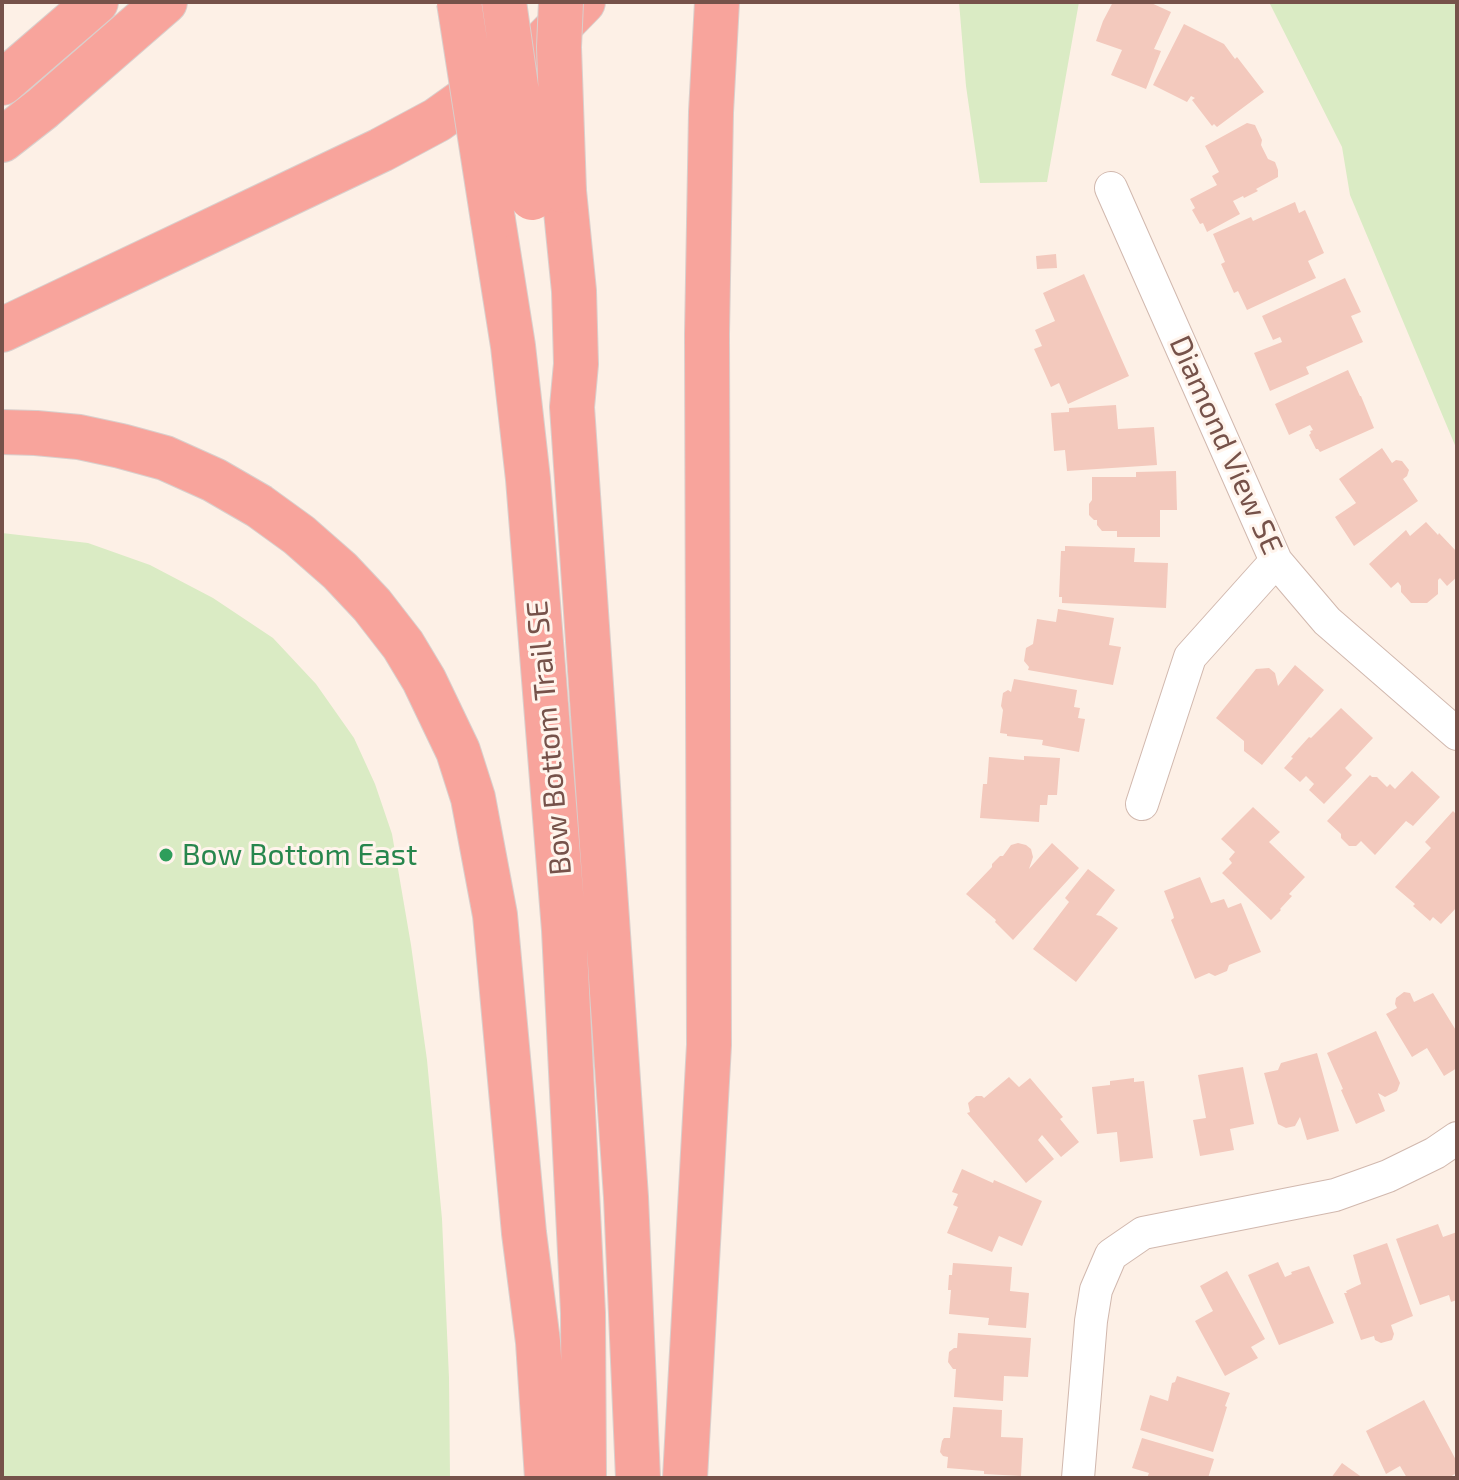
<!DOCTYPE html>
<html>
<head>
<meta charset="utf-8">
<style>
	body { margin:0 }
	#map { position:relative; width:1459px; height:1480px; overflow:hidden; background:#fdf0e6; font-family:"Exo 2",sans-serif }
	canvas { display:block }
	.frame { position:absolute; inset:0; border:4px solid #76524a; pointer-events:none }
</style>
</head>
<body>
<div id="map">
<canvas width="1459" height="1480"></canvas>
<div class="frame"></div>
</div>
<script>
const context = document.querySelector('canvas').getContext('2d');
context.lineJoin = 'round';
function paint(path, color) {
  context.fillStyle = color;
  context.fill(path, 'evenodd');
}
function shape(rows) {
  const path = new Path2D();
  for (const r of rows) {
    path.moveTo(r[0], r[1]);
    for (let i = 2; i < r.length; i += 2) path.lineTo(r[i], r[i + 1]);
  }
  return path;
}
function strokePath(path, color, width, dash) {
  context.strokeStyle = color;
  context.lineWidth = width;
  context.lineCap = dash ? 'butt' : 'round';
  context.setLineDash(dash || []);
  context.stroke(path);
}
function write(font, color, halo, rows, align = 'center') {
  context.font = font + ' "Exo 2",sans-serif';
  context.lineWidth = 6;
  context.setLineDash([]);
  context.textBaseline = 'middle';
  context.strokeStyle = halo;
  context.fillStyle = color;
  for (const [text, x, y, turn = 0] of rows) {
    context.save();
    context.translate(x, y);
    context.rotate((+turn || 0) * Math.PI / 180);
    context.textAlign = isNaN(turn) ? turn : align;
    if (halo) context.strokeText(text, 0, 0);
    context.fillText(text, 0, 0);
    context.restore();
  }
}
const green = shape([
	[959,2,1079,2,1047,182,980,183,966,86],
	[1269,2,1457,2,1457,450,1350,195,1342,147],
	[2,533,88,543,150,565,213,598,273,638,316,684,354,738,375,784,392,834,411,945,427,1060,442,1219,449,1378,450,1478,2,1478]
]);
const building = shape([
	[1113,2,1149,2,1171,12,1154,49,1161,51,1146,89,1111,75,1122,50,1096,41,1103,21],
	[1184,24,1224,44,1235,59,1237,57,1264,92,1217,127,1214,124,1212,126,1192,100,1195,98,1191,96,1187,102,1153,85],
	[1247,123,1255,125,1262,140,1261,145,1268,159,1275,162,1278,170,1278,177,1256,189,1258,191,1244,198,1243,196,1233,201,1240,214,1207,232,1203,223,1200,224,1192,210,1195,208,1190,199,1217,185,1212,176,1219,172,1205,146],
	[1295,202,1299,213,1305,210,1324,253,1308,261,1316,278,1247,310,1238,291,1234,293,1221,264,1225,262,1213,234,1251,217,1253,221],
	[1056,254,1057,268,1037,269,1036,256],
	[1084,274,1129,376,1068,404,1059,383,1051,387,1034,349,1042,346,1035,330,1055,321,1043,293],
	[1345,278,1361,312,1351,316,1363,342,1306,367,1309,374,1270,391,1254,353,1282,342,1280,337,1273,340,1262,316],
	[1348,370,1360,396,1361,396,1374,428,1320,452,1318,449,1316,449,1309,435,1311,433,1310,431,1313,430,1310,425,1289,435,1275,404],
	[1116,405,1118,429,1154,427,1157,465,1067,471,1065,450,1054,451,1051,413,1069,412,1069,408],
	[1382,448,1392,463,1396,460,1402,461,1409,470,1407,476,1403,479,1418,501,1354,546,1335,517,1356,503,1339,479],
	[1176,471,1177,510,1160,510,1160,537,1117,537,1117,531,1102,531,1097,525,1097,520,1094,520,1089,515,1089,504,1092,500,1092,477,1136,477,1136,472],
	[1426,522,1438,535,1439,533,1457,552,1457,577,1447,586,1440,578,1438,580,1438,594,1427,603,1411,603,1401,592,1401,586,1398,582,1391,588,1369,564,1406,530,1410,536],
	[1065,546,1135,548,1134,562,1168,563,1166,608,1062,603,1062,597,1059,597,1061,551,1065,551],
	[1058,609,1114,618,1109,645,1121,647,1113,685,1028,670,1029,667,1024,661,1026,648,1033,644,1037,619,1056,622],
	[1295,665,1324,690,1262,765,1244,751,1244,741,1216,718,1256,669,1269,668,1275,673,1278,686],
	[1014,679,1077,690,1074,707,1080,708,1078,718,1085,719,1079,752,1042,745,1043,740,1007,736,1007,734,1000,733,1003,710,1001,706,1003,693,1008,690,1011,692],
	[1341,708,1373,738,1345,768,1352,775,1324,804,1309,790,1314,784,1306,776,1300,782,1284,768,1293,758,1291,757,1309,737,1311,738],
	[1024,756,1060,758,1057,795,1048,795,1047,805,1040,805,1039,822,980,818,983,784,987,784,989,757,1024,760],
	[1412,771,1440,797,1413,826,1406,821,1375,855,1361,841,1356,846,1349,846,1341,838,1341,834,1327,821,1370,775,1372,777,1377,777,1387,787,1390,784,1395,789],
	[1253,807,1280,832,1269,842,1305,877,1289,894,1292,896,1280,909,1281,910,1271,920,1222,873,1232,863,1229,859,1235,852,1221,839],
	[1453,811,1457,815,1457,907,1441,924,1433,917,1430,921,1413,906,1415,904,1395,887,1431,848,1425,842],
	[1018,843,1026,845,1031,849,1033,857,1029,869,1052,843,1079,868,1013,940,995,922,996,920,966,894,992,867,992,864,1000,856,1003,856,1011,845],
	[1088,869,1115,890,1096,915,1101,916,1118,928,1076,982,1033,949,1069,902,1065,898],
	[1200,877,1211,903,1224,899,1228,908,1241,903,1261,952,1229,965,1227,971,1215,976,1209,973,1195,979,1171,920,1174,918,1173,914,1164,891],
	[1404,992,1410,993,1414,1002,1433,993,1457,1032,1457,1068,1444,1076,1427,1048,1412,1057,1386,1014,1397,1008,1395,1004,1396,998],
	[1376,1031,1400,1083,1397,1091,1385,1097,1378,1093,1385,1111,1356,1124,1341,1090,1343,1089,1327,1053],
	[1317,1053,1339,1131,1307,1140,1300,1117,1295,1126,1286,1128,1278,1124,1264,1073,1278,1070,1281,1063],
	[1243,1067,1254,1124,1230,1129,1234,1150,1200,1156,1193,1120,1206,1118,1198,1075],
	[1009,1077,1019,1087,1030,1078,1063,1117,1060,1119,1079,1142,1061,1157,1042,1135,1038,1140,1054,1159,1026,1183,967,1113,970,1112,968,1103,976,1096,982,1096,984,1098],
	[1134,1078,1134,1082,1144,1081,1153,1158,1120,1162,1117,1132,1097,1134,1092,1087,1110,1085,1110,1081],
	[962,1169,993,1183,994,1180,1042,1201,1022,1246,999,1236,992,1252,947,1233,958,1207,953,1205,958,1194,952,1192],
	[1438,1224,1443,1237,1457,1232,1457,1300,1451,1302,1449,1295,1420,1305,1396,1239],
	[1387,1243,1413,1316,1391,1325,1394,1334,1392,1340,1381,1343,1375,1340,1374,1336,1361,1340,1344,1293,1347,1293,1346,1291,1361,1284,1353,1255],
	[1278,1262,1285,1277,1292,1274,1291,1272,1309,1266,1334,1323,1279,1345,1248,1275],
	[953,1263,1012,1267,1010,1291,1029,1293,1026,1328,988,1325,989,1318,949,1314,951,1290,948,1290,949,1275,952,1275],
	[1227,1271,1265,1339,1251,1347,1258,1358,1225,1376,1195,1321,1213,1311,1200,1286],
	[958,1333,1031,1338,1028,1377,1004,1376,1003,1401,954,1397,956,1369,953,1369,948,1362,949,1352,954,1348,957,1348],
	[1177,1376,1230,1393,1225,1406,1227,1407,1213,1452,1140,1430,1150,1395,1168,1401,1172,1383,1175,1382],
	[1424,1400,1457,1462,1457,1473,1448,1478,1407,1478,1400,1466,1386,1474,1366,1431],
	[953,1407,1002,1410,1001,1437,1023,1438,1021,1476,984,1474,984,1471,947,1468,948,1457,943,1456,940,1452,942,1441,944,1438,950,1438],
	[1142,1438,1214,1459,1208,1478,1147,1478,1149,1473,1132,1468],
	[1342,1463,1363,1478,1331,1478]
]);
const minor = shape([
	[1111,188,1276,561,1327,621,1457,734],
	[1142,804,1190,657,1276,561],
	[1078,1478,1091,1321,1096,1290,1111,1255,1143,1233,1335,1195,1388,1176,1435,1153,1457,1138]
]);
const motorway = shape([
	[2,83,96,2],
	[2,140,43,108,165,2],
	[564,191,574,291,576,364,572,407,626,1197,638,1478],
	[493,220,513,346,528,479,564,930,583,1313,584,1478],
	[2,330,381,150,437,120,538,48,583,2],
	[2,432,36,433,79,437,121,446,165,458,214,480,259,506,299,535,340,571,372,605,403,645,424,680,458,751,473,798,495,915,524,1233,538,1342,547,1478],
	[685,1478,709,1045,707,334,711,112,717,2]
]);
const motorwayBridge = shape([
	[459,2,493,220],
	[504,2,532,198],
	[561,2,559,47,564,191]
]);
const markers = [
	[166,855,8,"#2e9e5b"]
];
const streetNames = [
	["Diamond View SE",1226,445,66],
	["Bow Bottom Trail SE",549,738,-95]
];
const leisureNames = [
	["Bow Bottom East",182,855]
];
paint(green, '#daebc4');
paint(building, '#f3c9bd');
strokePath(minor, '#d1b8ae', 34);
strokePath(motorway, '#d9cfcc', 46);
strokePath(minor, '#fff', 32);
strokePath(motorway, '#f8a49c', 44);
strokePath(motorwayBridge, '#d9cfcc', 46, []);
strokePath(motorwayBridge, '#f8a49c', 44);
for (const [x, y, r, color] of markers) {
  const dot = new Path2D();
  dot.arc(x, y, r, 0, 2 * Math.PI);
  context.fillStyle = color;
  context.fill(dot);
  strokePath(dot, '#fff4ec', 3);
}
write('30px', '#76524a', '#fff4ec', streetNames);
write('30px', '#27864d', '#fff4ec', leisureNames, 'left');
</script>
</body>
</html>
